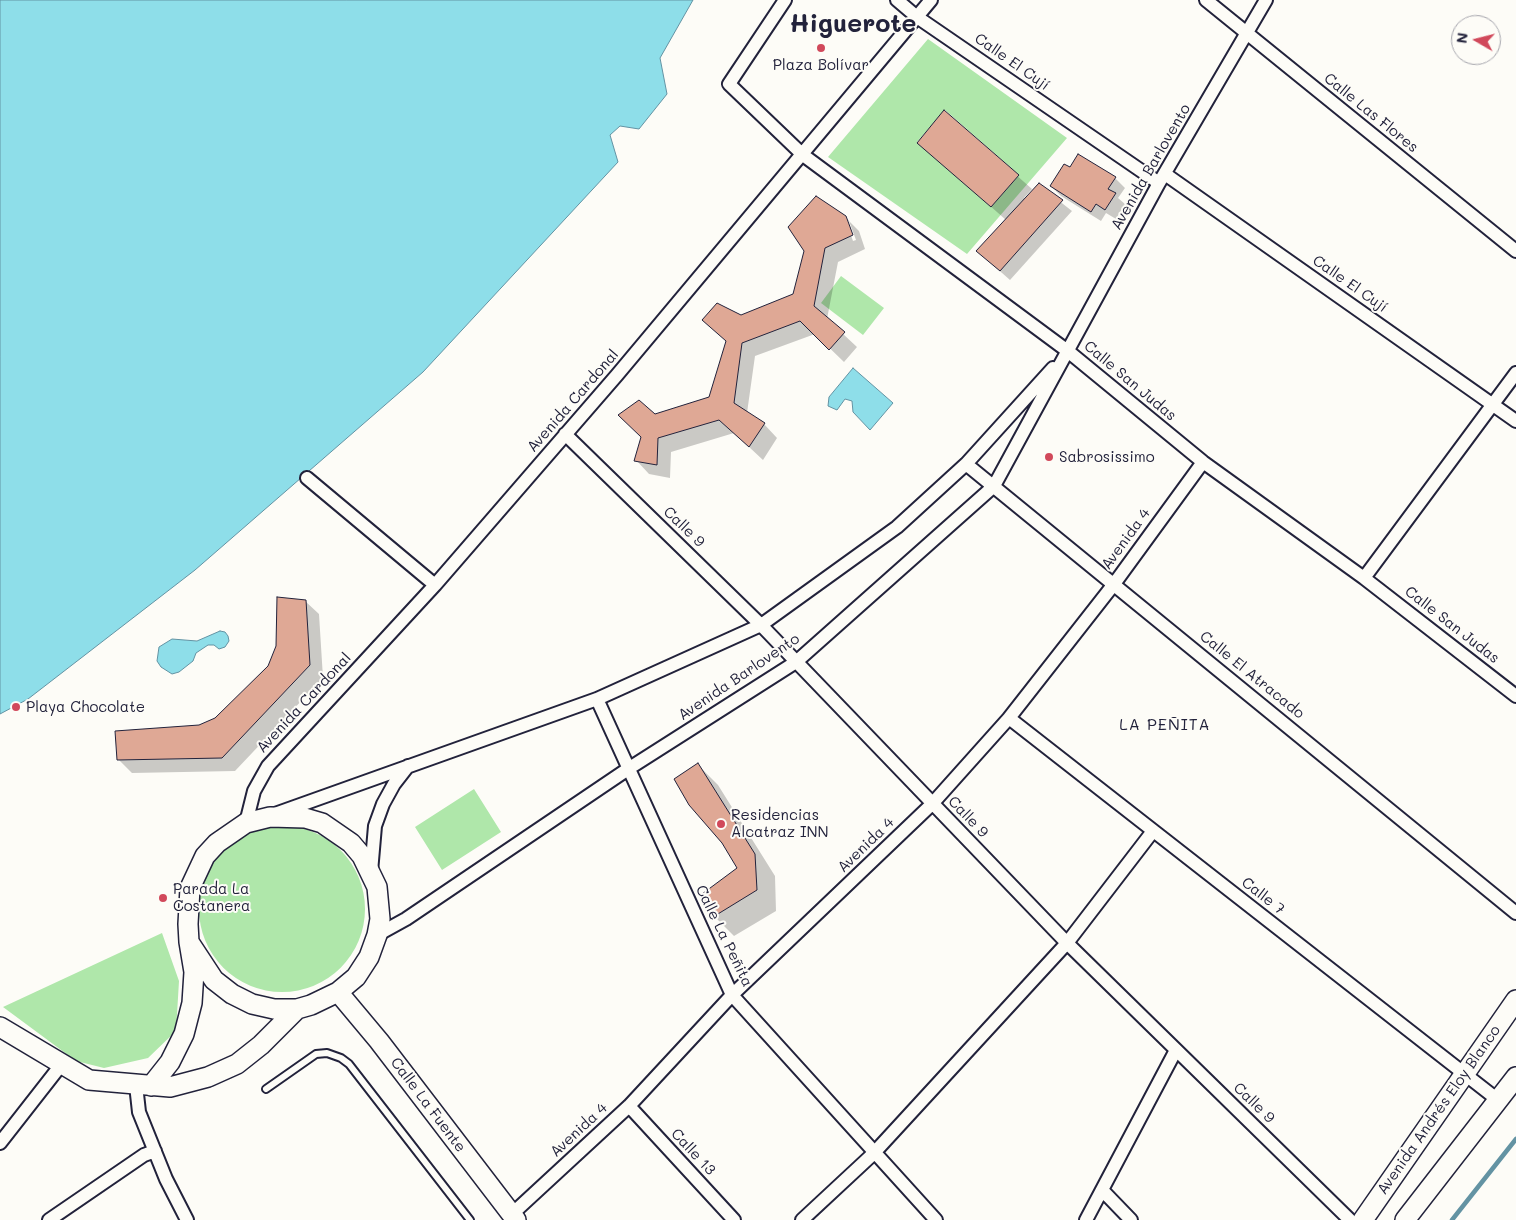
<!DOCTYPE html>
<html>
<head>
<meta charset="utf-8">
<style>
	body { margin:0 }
	#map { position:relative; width:1516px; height:1220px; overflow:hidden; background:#fdfcf7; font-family:Mali,sans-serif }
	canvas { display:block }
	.north { position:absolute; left:1451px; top:15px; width:50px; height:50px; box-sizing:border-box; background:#fdfcf7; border:1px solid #a5a5ac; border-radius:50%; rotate:278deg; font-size:14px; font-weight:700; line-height:20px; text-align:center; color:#22223b }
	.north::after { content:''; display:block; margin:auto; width:18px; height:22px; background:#d1495b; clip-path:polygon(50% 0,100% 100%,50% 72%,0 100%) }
</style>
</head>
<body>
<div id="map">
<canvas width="1516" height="1220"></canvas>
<div class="north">N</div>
</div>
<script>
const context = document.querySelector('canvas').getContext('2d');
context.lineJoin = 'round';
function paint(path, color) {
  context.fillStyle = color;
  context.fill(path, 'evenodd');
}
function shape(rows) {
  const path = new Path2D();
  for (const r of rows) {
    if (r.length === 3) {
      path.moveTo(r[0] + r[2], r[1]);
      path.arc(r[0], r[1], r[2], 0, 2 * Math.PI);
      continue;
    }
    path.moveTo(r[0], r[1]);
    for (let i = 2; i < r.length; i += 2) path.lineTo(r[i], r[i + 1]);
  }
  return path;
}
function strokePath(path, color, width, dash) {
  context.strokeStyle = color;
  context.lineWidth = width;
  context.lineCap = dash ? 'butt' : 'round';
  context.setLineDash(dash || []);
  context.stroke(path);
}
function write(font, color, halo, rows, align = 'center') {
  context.font = font + ' Mali,sans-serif';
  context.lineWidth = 4;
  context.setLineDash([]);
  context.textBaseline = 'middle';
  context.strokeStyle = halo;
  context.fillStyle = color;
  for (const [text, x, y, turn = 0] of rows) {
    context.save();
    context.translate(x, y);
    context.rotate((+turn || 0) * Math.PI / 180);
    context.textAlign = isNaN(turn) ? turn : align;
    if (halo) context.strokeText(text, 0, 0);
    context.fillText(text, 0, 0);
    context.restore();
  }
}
const green = shape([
	[928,39,1067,138,967,254,828,157],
	[945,110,1019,175,991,207,917,142],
	[841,276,884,308,863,335,821,303],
	[474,789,501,832,442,870,415,827],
	[282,909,83],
	[162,933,179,981,176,1031,148,1058,104,1068,76,1061,3,1007]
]);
const water = shape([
	[0,0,693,0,660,58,667,94,639,129,620,126,610,135,618,162,423,372,195,570,28,699,0,714,0,0],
	[853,368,893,403,870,430,853,412,852,401,845,399,837,410,828,406,829,397,853,368],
	[220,631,225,632,228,636,229,641,225,647,219,649,214,645,208,645,196,653,193,661,179,672,172,674,161,667,157,661,159,647,172,639,197,641,220,631]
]);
const shadow = shape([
	[945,112,1032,189,1024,198,1025,200,1039,185,1072,211,1010,280,977,251,1006,220,918,142],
	[1070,169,1115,178,1125,188,1118,198,1125,204,1116,219,1106,213,1101,221,1061,196,1051,186],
	[845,217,849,221,846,221,853,241,856,240,849,221,859,231,865,249,838,262,827,319,857,347,844,362,815,334,755,356,747,413,764,424,777,438,763,460,734,433,671,452,670,478,649,474,636,460,642,437,655,415,710,398,727,342,718,333,741,317,794,295],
	[305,601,319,614,323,678,235,771,132,773,119,760,216,719,269,667],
	[698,765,718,785,775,876,776,911,734,936,714,916,738,868]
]);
const stream = shape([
	[1452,1220,1516,1139]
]);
const building = shape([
	[944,110,1019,175,991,207,917,143,944,110],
	[1078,154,1116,177,1108,189,1116,193,1105,210,1096,204,1091,212,1050,186,1064,164,1070,167,1078,154],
	[1039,183,1063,200,1000,271,976,251,1039,183],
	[816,196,846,216,853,235,825,248,814,306,845,332,829,350,800,321,742,343,734,403,765,423,749,447,719,420,658,438,657,465,634,461,641,437,618,415,639,400,655,414,709,397,726,341,702,320,717,303,741,315,793,294,804,251,788,227,816,196],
	[277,597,306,600,310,665,222,758,117,760,115,731,199,725,215,718,268,666,276,646,277,597],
	[698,763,755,854,757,890,713,917,702,894,737,868,722,843,689,805,674,779,698,763]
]);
const service = shape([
	[266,1089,316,1054,327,1053,341,1058,349,1064,470,1220]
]);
const minor = shape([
	[785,0,729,84,803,155,1069,352,1203,462,1364,578,1516,696],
	[897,0,917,17,1159,183],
	[1206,0,1516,251],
	[1165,174,1516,421],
	[565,434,761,625,1067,943,1350,1220],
	[966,464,1516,913],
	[307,478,435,585],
	[1364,578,1516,373],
	[597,699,732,995,936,1220],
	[1009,718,1498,1100],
	[275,814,597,699,761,625,897,527,966,464,1053,368],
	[246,823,254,791,268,766,435,585,617,375,931,0],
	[371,872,375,826,383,804,394,784,408,766],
	[377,935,406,919,628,769,796,662,994,486,1159,183,1266,0],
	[136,1085,139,1112,166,1179,187,1220],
	[629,1106,734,1220],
	[0,1143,61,1065],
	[1103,1191,1131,1220],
	[511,1215,629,1106,732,995,932,804,1009,718,1114,584,1203,462],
	[49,1220,144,1155,155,1151],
	[802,1220,873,1154,1067,943,1153,831],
	[1086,1220,1176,1050]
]);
const secondary = shape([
	[338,992,379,1041,516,1220],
	[0,1027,89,1080,170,1087,208,1077,237,1064,261,1045,297,1009],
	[151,1086,170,1062,184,1034,192,1003,194,972,189,942,188,924,190,888,205,856,217,843,246,823,270,817,305,818,322,823,351,843,362,856,377,887,380,919,377,935,369,957,356,977,338,992,311,1005,297,1009,274,1009,252,1004,232,994,214,980,189,942],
	[1363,1220,1516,1000],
	[1405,1220,1516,1077]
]);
const markers = [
	[821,48,5,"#d1495b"],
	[1049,457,5,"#d1495b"],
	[16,707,5,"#d1495b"],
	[721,824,5,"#d1495b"],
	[163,898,5,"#d1495b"]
];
const streetNames = [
	["Calle El Cují",1012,62,35],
	["Calle Las Flores",1371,113,39],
	["Avenida Barlovento",1151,167,-60],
	["Calle El Cují",1350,284,35],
	["Calle San Judas",1130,381,40],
	["Avenida Cardonal",573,401,-49],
	["Calle 9",684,527,44],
	["Avenida 4",1126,539,-54],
	["Calle San Judas",1452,625,38],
	["Calle El Atracado",1252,675,39],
	["Avenida Barlovento",739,677,-34],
	["Avenida Cardonal",304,703,-47],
	["Calle 9",968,817,46],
	["Avenida 4",866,845,-44],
	["Calle 7",1263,896,38],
	["Calle La Peñita",724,936,64],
	["Calle 9",1254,1103,44],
	["Calle La Fuente",428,1105,53],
	["Avenida Andrés Eloy Blanco",1439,1110,-55],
	["Avenida 4",579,1130,-43],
	["Calle 13",693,1152,47]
];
const poiNames = [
	["Plaza Bolívar",821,65,"center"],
	["Sabrosissimo",1059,457],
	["Playa Chocolate",26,707],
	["Residencias",731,815],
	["Alcatraz INN",731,832],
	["Parada La",173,889],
	["Costanera",173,906]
];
const neighbourhoodNames = [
	["LA PEÑITA",1165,725]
];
const townNames = [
	["Higuerote",853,24]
];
paint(green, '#afe7aa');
paint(water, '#8edee9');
strokePath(water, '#6393a3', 1);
paint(shadow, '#0003');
strokePath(stream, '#6393a3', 4.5);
paint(building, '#dfa895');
strokePath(building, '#22223b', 1);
strokePath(service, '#22223b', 10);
strokePath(minor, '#22223b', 16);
strokePath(secondary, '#22223b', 22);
strokePath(service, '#fdfcf7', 6);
strokePath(minor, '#fdfcf7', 12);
strokePath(secondary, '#fdfcf7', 19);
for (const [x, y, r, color] of markers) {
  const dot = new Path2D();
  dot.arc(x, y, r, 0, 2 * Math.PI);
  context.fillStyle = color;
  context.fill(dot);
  strokePath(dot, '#fdfcf7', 2);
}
write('15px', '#22223b', '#fdfcf7', streetNames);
write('15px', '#22223b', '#fdfcf7', poiNames, 'left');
context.letterSpacing = '1px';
write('16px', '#22223b', '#fdfcf7', neighbourhoodNames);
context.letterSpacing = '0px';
write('bold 25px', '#22223b', '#fdfcf7', townNames);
</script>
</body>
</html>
